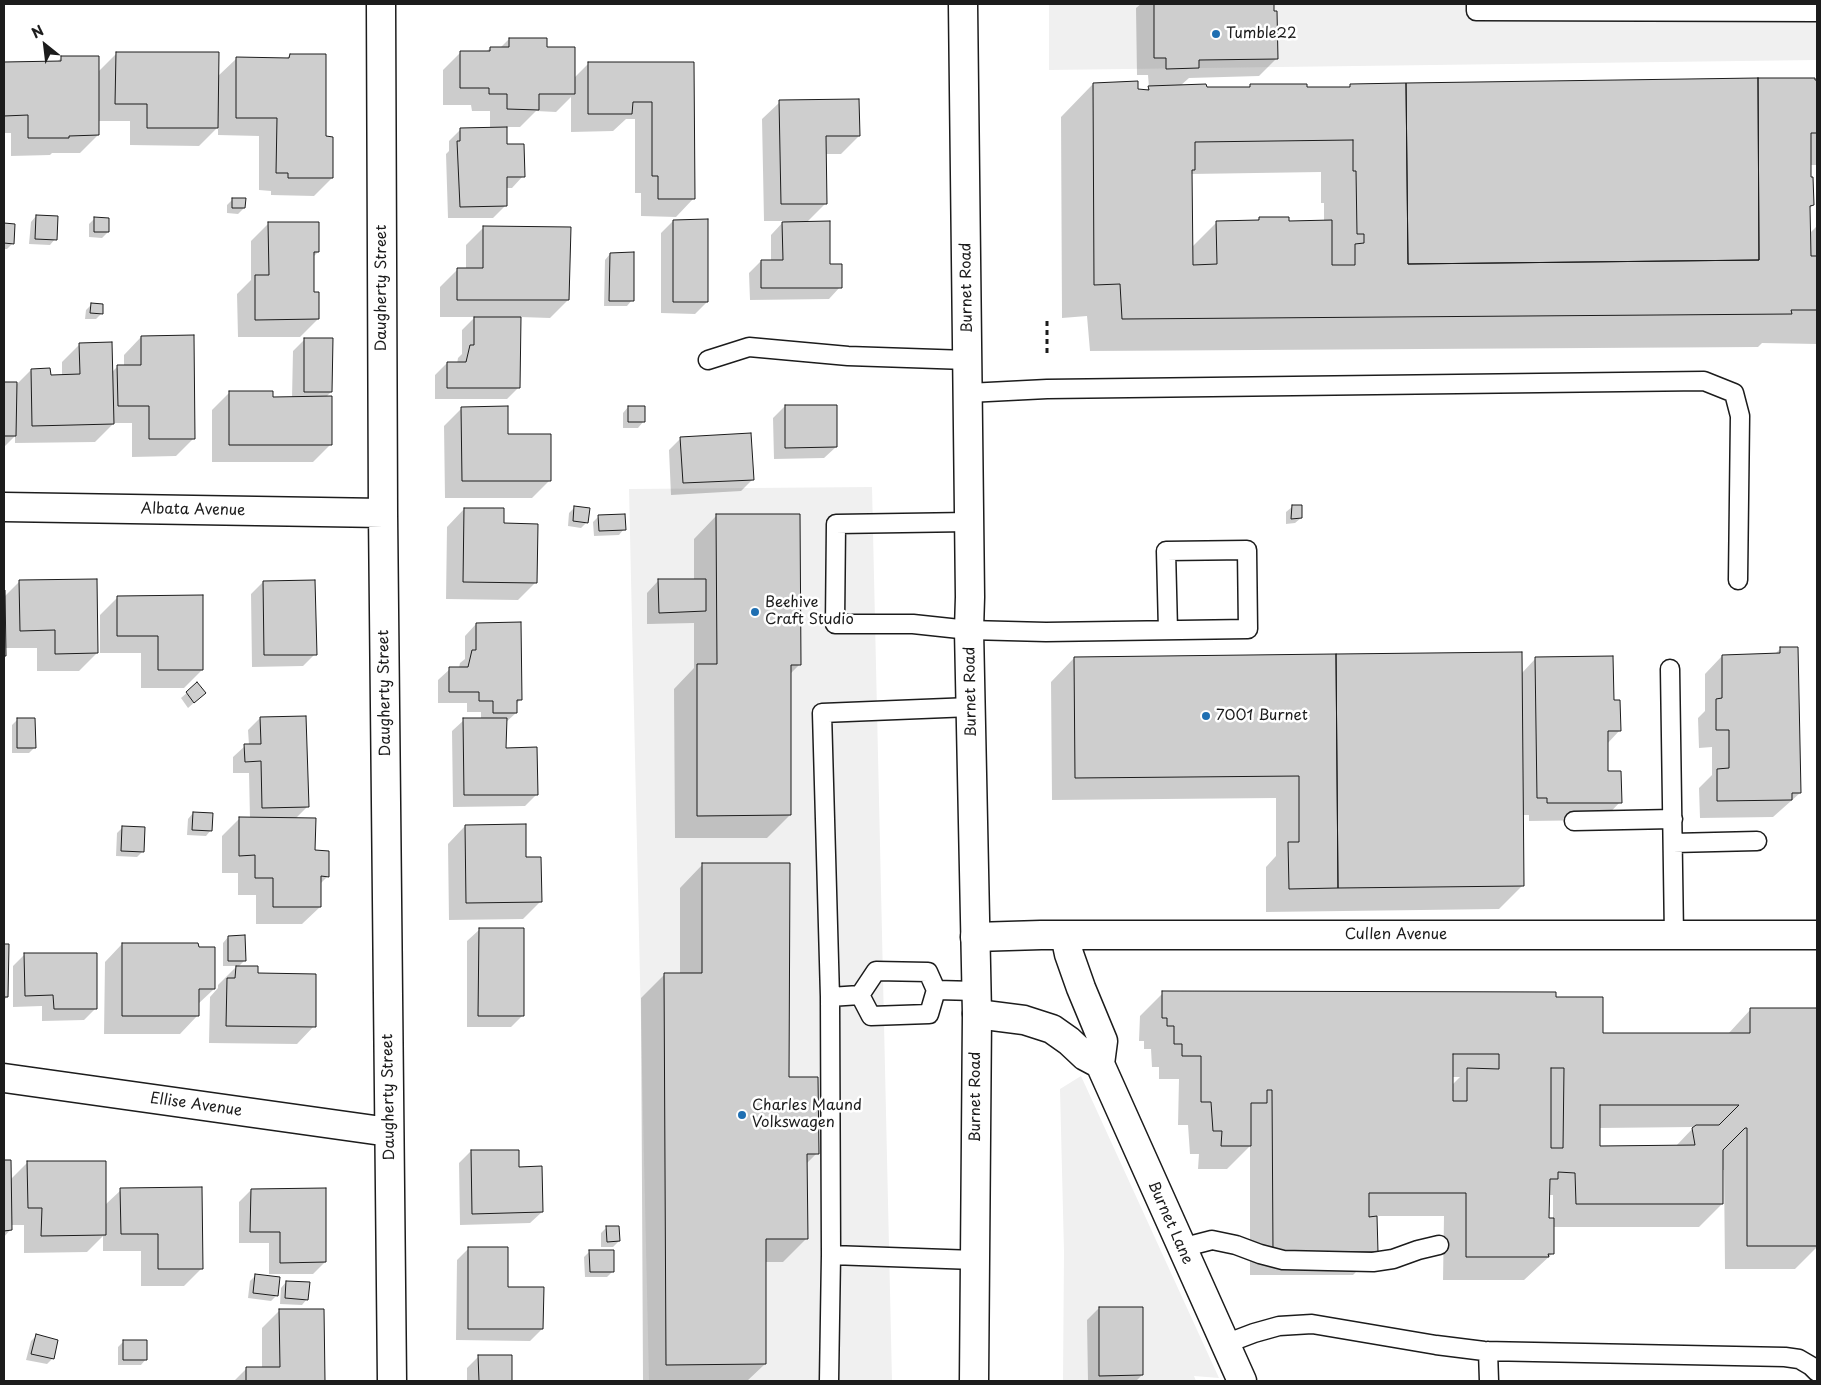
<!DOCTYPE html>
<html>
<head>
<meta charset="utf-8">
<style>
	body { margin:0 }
	#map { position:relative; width:1821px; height:1385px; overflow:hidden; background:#fff; font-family:"Playpen Sans",sans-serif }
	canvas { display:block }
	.frame { position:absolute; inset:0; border:5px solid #1c1c1c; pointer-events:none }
	.north { position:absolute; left:20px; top:20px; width:50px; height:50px; -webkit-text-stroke:4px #fff; paint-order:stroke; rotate:331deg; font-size:14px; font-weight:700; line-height:20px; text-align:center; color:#1c1c1c }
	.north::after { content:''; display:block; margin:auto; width:18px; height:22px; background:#1c1c1c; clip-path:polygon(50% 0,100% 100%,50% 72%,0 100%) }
</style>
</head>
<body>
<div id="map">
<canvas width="1821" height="1385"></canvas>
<div class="frame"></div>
<div class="north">N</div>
</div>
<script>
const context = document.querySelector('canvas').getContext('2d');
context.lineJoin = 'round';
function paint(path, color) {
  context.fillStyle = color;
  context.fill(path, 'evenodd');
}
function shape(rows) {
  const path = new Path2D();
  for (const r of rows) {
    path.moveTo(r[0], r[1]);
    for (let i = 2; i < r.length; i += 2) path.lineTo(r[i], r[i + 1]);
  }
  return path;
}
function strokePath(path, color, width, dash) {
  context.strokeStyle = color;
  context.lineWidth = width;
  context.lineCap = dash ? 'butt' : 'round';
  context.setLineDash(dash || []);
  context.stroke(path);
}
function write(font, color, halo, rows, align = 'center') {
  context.font = font + ' "Playpen Sans",sans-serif';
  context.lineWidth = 5;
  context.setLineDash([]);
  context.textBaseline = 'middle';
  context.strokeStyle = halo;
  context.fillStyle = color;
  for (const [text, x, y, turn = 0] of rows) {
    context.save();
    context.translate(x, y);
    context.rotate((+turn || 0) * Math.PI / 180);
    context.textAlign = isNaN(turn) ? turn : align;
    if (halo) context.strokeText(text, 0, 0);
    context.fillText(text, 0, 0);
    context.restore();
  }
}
const built = shape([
	[1049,4,1817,4,1817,60,1049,70],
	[872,487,892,1381,649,1381,629,489],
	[1081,1076,1219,1378,1194,1376,1196,1381,1063,1381,1064,1252,1060,1089]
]);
const shadow = shape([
	[1141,4,1273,4,1276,59,1259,76,1189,78,1180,86,1206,89,1248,88,1250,86,1348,88,1350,86,1817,81,1817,165,1810,165,1813,205,1809,209,1809,234,1817,226,1817,344,1762,343,1758,347,1090,351,1087,316,1062,318,1061,117,1093,84,1136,90,1145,91,1149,88,1148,75,1137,75,1136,8],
	[1321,172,1321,203,1324,203,1324,222,1288,222,1259,218,1256,222,1217,222,1192,247,1191,174],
	[509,39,546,48,574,78,589,63,693,63,693,199,676,217,641,216,641,193,635,193,635,119,626,119,613,131,571,132,571,97,556,112,536,111,520,127,506,127,506,145,523,176,512,188,505,188,505,206,493,218,448,218,446,154,449,151,449,141,461,129,490,129,490,111,472,111,471,105,443,105,443,70,461,52,486,52,490,48,500,48],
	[117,53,217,77,236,59,286,59,290,55,325,138,332,178,314,196,271,195,271,191,259,190,259,136,218,135,218,127,199,146,130,145,130,121,98,121,98,135,80,153,52,153,50,155,11,156,11,133,4,133,4,63,56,63,62,57,98,72],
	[780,102,859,136,841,154,825,154,826,203,806,223,840,287,829,299,750,300,749,273,761,261,771,261,771,235,784,221,764,221,762,119],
	[233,199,244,208,238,214,227,213,227,205],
	[36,216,55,239,50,245,29,244,31,222],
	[95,218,108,232,102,238,89,237,89,224],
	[673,221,707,302,695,314,661,313,661,233],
	[269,223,318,252,313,257,313,294,318,319,300,337,238,337,237,294,251,280,251,241],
	[4,225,14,225,13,243,7,249,4,249],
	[484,227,568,300,550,318,520,317,519,387,507,399,435,399,435,375,447,363,457,364,458,358,462,354,462,330,475,317,440,317,440,287,458,269,466,269,466,245],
	[610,254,632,300,627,306,604,306,605,260],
	[91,305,102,313,96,319,85,319,86,310],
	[141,337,194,438,176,456,132,457,132,423,114,423,95,442,15,443,15,436,4,447,4,384,15,384,15,386,31,370,49,376,62,376,62,362,80,344,112,372,118,366,124,366,124,355],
	[305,339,331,392,325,398,331,444,313,462,212,462,212,410,230,392,271,398,292,398,293,351],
	[785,406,836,447,824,458,774,459,773,418],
	[628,407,643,422,638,428,623,428,623,413],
	[462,408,507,435,550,480,532,498,445,498,444,426],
	[681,438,753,479,741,491,671,495,669,450],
	[575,507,587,522,581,528,568,526,569,513],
	[1292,507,1301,518,1295,523,1286,524,1286,512],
	[464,509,503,524,536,582,518,600,446,599,447,527],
	[717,515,800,664,790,674,790,815,767,838,675,838,674,689,694,668,694,623,647,624,647,593,658,581,694,580,694,539],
	[599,516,624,529,619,535,594,536,593,522],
	[20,581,97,653,79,671,37,671,37,648,4,648,4,656,4,591,4,597],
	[263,582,315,654,303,666,252,667,251,594],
	[118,597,202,670,184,688,141,688,141,653,100,653,100,615],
	[476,624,520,700,516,704,516,713,505,723,505,749,537,794,525,806,453,807,452,731,464,720,481,719,481,712,467,712,467,703,438,703,438,680,450,669,459,668,460,663,465,659,465,636],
	[1781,648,1800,793,1773,817,1700,818,1699,788,1712,775,1712,747,1699,748,1698,718,1705,711,1705,674,1722,656,1774,655],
	[1074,658,1521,674,1536,658,1612,701,1620,730,1607,744,1607,772,1620,802,1603,820,1529,821,1529,815,1522,815,1522,886,1499,909,1266,912,1266,867,1276,856,1276,798,1052,800,1051,682],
	[197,684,205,693,188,708,181,698],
	[260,718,307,807,295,819,328,876,320,884,320,907,302,924,256,924,256,895,238,895,238,873,222,873,222,836,239,819,250,819,249,773,233,773,233,757,245,746,249,745,248,730],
	[18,719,34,748,29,753,12,753,12,725],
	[193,813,211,830,206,836,187,835,188,819],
	[465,826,525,858,541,901,523,919,449,920,448,844],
	[123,827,142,852,137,857,116,856,117,833],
	[703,864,817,1153,806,1164,807,1238,783,1262,764,1262,765,1364,747,1381,643,1381,641,998,665,974,680,974,680,888],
	[479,930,523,1015,511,1027,467,1027,467,941],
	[228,937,244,961,238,967,256,974,314,1026,297,1044,209,1043,210,997,218,988,218,985,237,966,223,966,223,943],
	[122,944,214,989,197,1005,197,1016,180,1034,104,1034,105,962],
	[4,945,8,945,7,997,4,1000],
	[25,954,96,1008,84,1020,42,1021,42,1006,13,1007,13,966],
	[1163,993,1555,998,1601,1034,1728,1034,1751,1009,1817,1031,1817,1247,1795,1269,1725,1269,1724,1170,1722,1170,1722,1204,1699,1227,1553,1227,1553,1253,1524,1280,1443,1280,1444,1216,1376,1216,1376,1252,1353,1275,1250,1275,1250,1146,1227,1169,1198,1169,1199,1154,1190,1154,1188,1125,1178,1125,1179,1079,1159,1079,1159,1067,1152,1067,1151,1049,1144,1049,1144,1041,1139,1041,1140,1016],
	[1452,1077,1460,1077,1452,1085],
	[1694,1127,1676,1146,1599,1147,1599,1128],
	[1548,1195,1553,1195,1553,1219,1548,1219],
	[471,1151,518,1168,542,1212,530,1223,460,1225,459,1163],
	[4,1161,10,1161,10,1180,28,1162,105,1205,121,1190,202,1268,184,1286,141,1286,141,1251,103,1251,103,1236,87,1252,24,1253,24,1225,10,1225,10,1230,4,1237],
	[251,1190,325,1262,313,1274,269,1274,269,1243,239,1243,239,1202],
	[607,1227,619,1241,613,1247,601,1247,601,1233],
	[469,1248,542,1329,530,1341,456,1340,457,1260],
	[590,1251,613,1271,607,1277,585,1277,584,1257],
	[255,1276,277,1295,271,1301,248,1298,250,1281],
	[286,1282,307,1299,302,1305,280,1304,281,1288],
	[1099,1308,1142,1375,1136,1381,1088,1381,1087,1320],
	[322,1310,323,1381,234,1381,246,1369,262,1369,262,1328,279,1311],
	[37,1335,52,1359,47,1364,26,1360,31,1341],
	[124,1341,146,1359,141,1365,118,1365,118,1347],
	[479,1356,511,1356,511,1381,467,1381,467,1368]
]);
const building = shape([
	[1154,4,1274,4,1274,11,1277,11,1278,59,1199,60,1199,68,1166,69,1166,58,1154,58,1154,4],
	[509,38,547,38,547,47,575,47,575,94,539,94,539,110,507,109,507,94,489,94,489,88,460,88,460,51,490,51,490,47,509,47,509,38],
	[116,52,219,52,218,128,147,128,147,104,115,104,116,52],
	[290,54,326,54,326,136,333,137,333,178,288,178,288,173,276,173,277,118,236,118,236,57,289,58,290,54],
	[61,56,99,56,99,135,69,136,69,138,28,138,28,115,4,116,4,62,61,61,61,56],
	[588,62,694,62,695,199,658,199,658,176,652,176,652,102,633,102,632,114,588,114,588,62],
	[1758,78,1815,78,1815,80,1817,80,1817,133,1811,133,1811,177,1813,177,1814,205,1810,206,1811,256,1817,256,1817,310,1791,310,1792,314,1122,319,1120,284,1094,285,1093,83,1138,81,1138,89,1149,90,1148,86,1206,84,1207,87,1250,87,1250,84,1307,84,1307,87,1350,87,1350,84,1406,83,1408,264,1759,260,1758,78],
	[1353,140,1353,171,1356,171,1357,234,1364,234,1364,243,1355,244,1355,265,1332,265,1332,220,1289,221,1289,217,1259,217,1259,220,1216,221,1217,264,1193,265,1192,170,1195,170,1195,142,1353,140],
	[1758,78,1759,260,1408,264,1406,83,1758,78],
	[859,99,860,136,826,136,827,204,781,204,779,100,859,99],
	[507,127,507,144,524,144,525,177,507,177,507,206,460,207,457,141,460,141,460,128,507,127],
	[232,198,246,198,245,208,232,208,232,198],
	[36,215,58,216,57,240,35,239,36,215],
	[94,217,109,218,109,232,94,232,94,217],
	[708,219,708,302,673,302,673,220,708,219],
	[830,221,830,264,842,264,842,288,761,288,761,260,783,260,782,222,830,221],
	[268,222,319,222,319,252,314,252,314,292,319,292,319,319,255,320,255,275,269,275,268,222],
	[4,223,15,224,14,244,4,243,4,223],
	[483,226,571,227,569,300,457,300,457,268,483,268,483,226],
	[634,252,634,301,609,301,610,253,634,252],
	[91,303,103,304,103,314,90,313,91,303],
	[474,317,521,317,520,388,447,388,447,362,466,362,470,345,474,345,474,317],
	[194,335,195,439,149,439,149,406,118,406,117,365,141,365,141,336,194,335],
	[304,338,333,338,332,392,304,392,304,338],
	[112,342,114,424,32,426,31,369,50,368,51,375,80,374,79,343,112,342],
	[4,382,17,382,16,436,4,436,4,382],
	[229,391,273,391,273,397,332,396,332,445,229,445,229,391],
	[785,405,837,405,837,447,785,448,785,405],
	[508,406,508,434,551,434,551,481,462,481,461,407,508,406],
	[628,406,645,406,645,422,628,422,628,406],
	[751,433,754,480,683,483,680,437,751,433],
	[1292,505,1302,505,1302,518,1291,519,1292,505],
	[574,506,590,508,588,523,573,521,574,506],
	[464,508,504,508,504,523,538,524,537,583,463,582,464,508],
	[625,514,626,530,599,531,598,515,625,514],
	[716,514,800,514,801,665,791,665,791,815,697,816,697,664,717,664,716,514],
	[97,579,98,653,55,654,55,630,20,631,19,580,97,579],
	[658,579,706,579,706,611,659,613,658,579],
	[315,580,317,655,264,655,263,581,315,580],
	[4,590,5,590,6,656,4,656,4,590],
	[203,595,203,670,158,670,158,636,117,636,117,596,203,595],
	[521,622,522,700,517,700,517,713,493,713,493,701,479,701,479,692,449,692,449,667,468,667,472,650,476,650,476,623,521,622],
	[1780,647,1798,647,1801,793,1792,793,1792,800,1717,801,1717,769,1729,768,1729,730,1716,730,1716,699,1722,698,1722,655,1780,653,1780,647],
	[1522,652,1524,886,1338,888,1336,654,1522,652],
	[1336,654,1338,888,1289,889,1288,842,1299,842,1299,776,1075,778,1074,657,1336,654],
	[1613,656,1614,700,1620,700,1621,731,1608,731,1608,771,1621,771,1622,803,1547,803,1547,798,1537,798,1535,657,1613,656],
	[197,682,206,693,194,703,186,692,197,682],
	[306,716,309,807,262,808,261,761,245,762,244,744,261,744,260,717,306,716],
	[17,718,35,718,36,748,17,748,17,718],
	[463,718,507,718,506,748,537,747,538,795,464,795,463,718],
	[193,812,213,813,212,831,192,830,193,812],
	[239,817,316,818,315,850,329,851,329,877,321,876,321,907,273,907,273,878,255,878,255,855,239,856,239,817],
	[526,824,526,857,541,857,542,902,466,903,465,825,526,824],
	[122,826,145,827,144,852,121,851,122,826],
	[702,863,790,863,789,1077,818,1077,819,1154,807,1154,808,1239,766,1239,766,1364,666,1365,664,973,702,973,702,863],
	[479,928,524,928,524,1016,478,1016,479,928],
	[245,935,246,961,228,961,228,936,245,935],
	[122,943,198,943,199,947,215,947,215,989,199,989,199,1016,122,1016,122,943],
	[4,944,9,944,8,997,4,997,4,944],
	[24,953,97,953,97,1009,54,1009,53,995,25,996,24,953],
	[236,966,258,966,258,973,316,974,316,1027,226,1026,227,978,235,978,236,966],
	[1162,991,1556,992,1556,997,1603,997,1603,1033,1750,1033,1750,1008,1817,1008,1817,1246,1747,1246,1747,1128,1745,1128,1723,1150,1723,1204,1576,1204,1575,1173,1558,1172,1558,1179,1550,1179,1549,1218,1554,1218,1554,1254,1548,1254,1549,1257,1466,1257,1466,1193,1369,1193,1369,1217,1377,1216,1378,1252,1273,1252,1272,1090,1267,1090,1267,1103,1251,1103,1251,1146,1221,1146,1222,1131,1213,1131,1211,1102,1201,1102,1201,1056,1182,1056,1182,1044,1174,1044,1174,1026,1167,1026,1167,1018,1162,1018,1162,991],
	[1453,1054,1499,1054,1499,1069,1467,1068,1467,1101,1453,1101,1453,1054],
	[1551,1068,1564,1068,1563,1148,1551,1148,1551,1068],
	[1600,1105,1739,1105,1719,1125,1696,1125,1692,1128,1695,1145,1600,1146,1600,1105],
	[471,1150,519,1150,519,1167,542,1166,543,1212,472,1214,471,1150],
	[4,1160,11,1160,12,1230,4,1231,4,1160],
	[27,1161,106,1161,106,1235,41,1236,42,1208,28,1208,27,1161],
	[202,1187,203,1269,158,1269,158,1234,121,1234,120,1188,202,1187],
	[326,1188,326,1262,280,1263,280,1232,250,1232,251,1189,326,1188],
	[606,1226,619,1226,620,1241,607,1242,606,1226],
	[468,1247,508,1247,508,1287,544,1287,543,1329,468,1329,468,1247],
	[589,1250,614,1250,614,1272,590,1272,589,1250],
	[255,1274,280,1277,278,1296,253,1293,255,1274],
	[286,1281,310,1282,308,1300,285,1298,286,1281],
	[1099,1307,1143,1307,1143,1375,1099,1376,1099,1307],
	[279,1309,324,1309,325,1381,246,1381,246,1367,280,1367,279,1309],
	[36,1334,58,1340,54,1359,31,1354,36,1334],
	[123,1340,147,1340,147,1360,123,1360,123,1340],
	[478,1355,512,1355,512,1381,479,1381,478,1355]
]);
const path = shape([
	[1047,353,1047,320]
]);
const service = shape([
	[1476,4,1476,11,1817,12],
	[708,360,749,347,848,356,967,360],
	[968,393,1047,389,1704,381,1734,393,1740,416,1738,580],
	[969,522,836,524,835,624,913,624,969,630,1046,632,1248,629,1247,550,1166,551,1168,630],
	[1670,669,1674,936],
	[1574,821,1673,819],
	[1673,843,1757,841],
	[876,971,928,972,936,990,929,1014,871,1016,860,995,876,971],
	[936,990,976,991],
	[830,997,822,713,971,707],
	[1181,1248,1212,1240,1236,1245,1260,1254,1283,1260,1373,1262,1393,1259,1418,1250,1439,1245],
	[831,1255,830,997,860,995],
	[1225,1344,1254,1333,1279,1326,1312,1324,1436,1345,1484,1351,1785,1357,1799,1359,1811,1366,1817,1372],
	[1488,1351,1489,1381],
	[829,1381,831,1255,975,1260]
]);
const minor = shape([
	[381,4,383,513,392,1381],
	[4,507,383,513],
	[1065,935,1069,954,1081,988,1103,1041,1100,1064,1242,1381],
	[975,937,1041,935,1817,935],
	[977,1014,1024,1020,1052,1029,1069,1041,1085,1056,1100,1064],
	[4,1078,389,1132]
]);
const secondary = shape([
	[963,4,970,597,969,630,977,1014,974,1381]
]);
const markers = [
	[1216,34,5,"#1f6fb2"],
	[755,612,5,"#1f6fb2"],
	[1206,716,5,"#1f6fb2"],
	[742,1115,5,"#1f6fb2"]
];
const poiNames = [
	["Tumble22",1226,34],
	["Beehive",765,603],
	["Craft Studio",765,620],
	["7001 Burnet",1216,716],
	["Charles Maund",752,1106],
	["Volkswagen",752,1123]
];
const streetNames = [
	["Daugherty Street",382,288,-90],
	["Burnet Road",967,288,-91],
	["Albata Avenue",193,510,1],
	["Burnet Road",971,692,-91],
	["Daugherty Street",385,693,-91],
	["Cullen Avenue",1396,935],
	["Daugherty Street",389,1097,-91],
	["Burnet Road",976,1097,-90],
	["Ellise Avenue",196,1105,8],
	["Burnet Lane",1170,1223,66]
];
paint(built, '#f0f0f0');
paint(shadow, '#0003');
paint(building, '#cecece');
strokePath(building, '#1c1c1c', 1);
strokePath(service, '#1c1c1c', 21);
strokePath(minor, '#1c1c1c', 31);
strokePath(secondary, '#1c1c1c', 31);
strokePath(path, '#1c1c1c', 3, [5, 4]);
strokePath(service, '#fff', 18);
strokePath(minor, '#fff', 28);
strokePath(secondary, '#fff', 28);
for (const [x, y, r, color] of markers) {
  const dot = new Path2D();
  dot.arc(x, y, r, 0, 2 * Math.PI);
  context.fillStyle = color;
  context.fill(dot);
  strokePath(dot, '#fff', 2);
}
write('15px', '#1c1c1c', '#fff', poiNames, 'left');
write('15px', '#1c1c1c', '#fff', streetNames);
</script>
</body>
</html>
